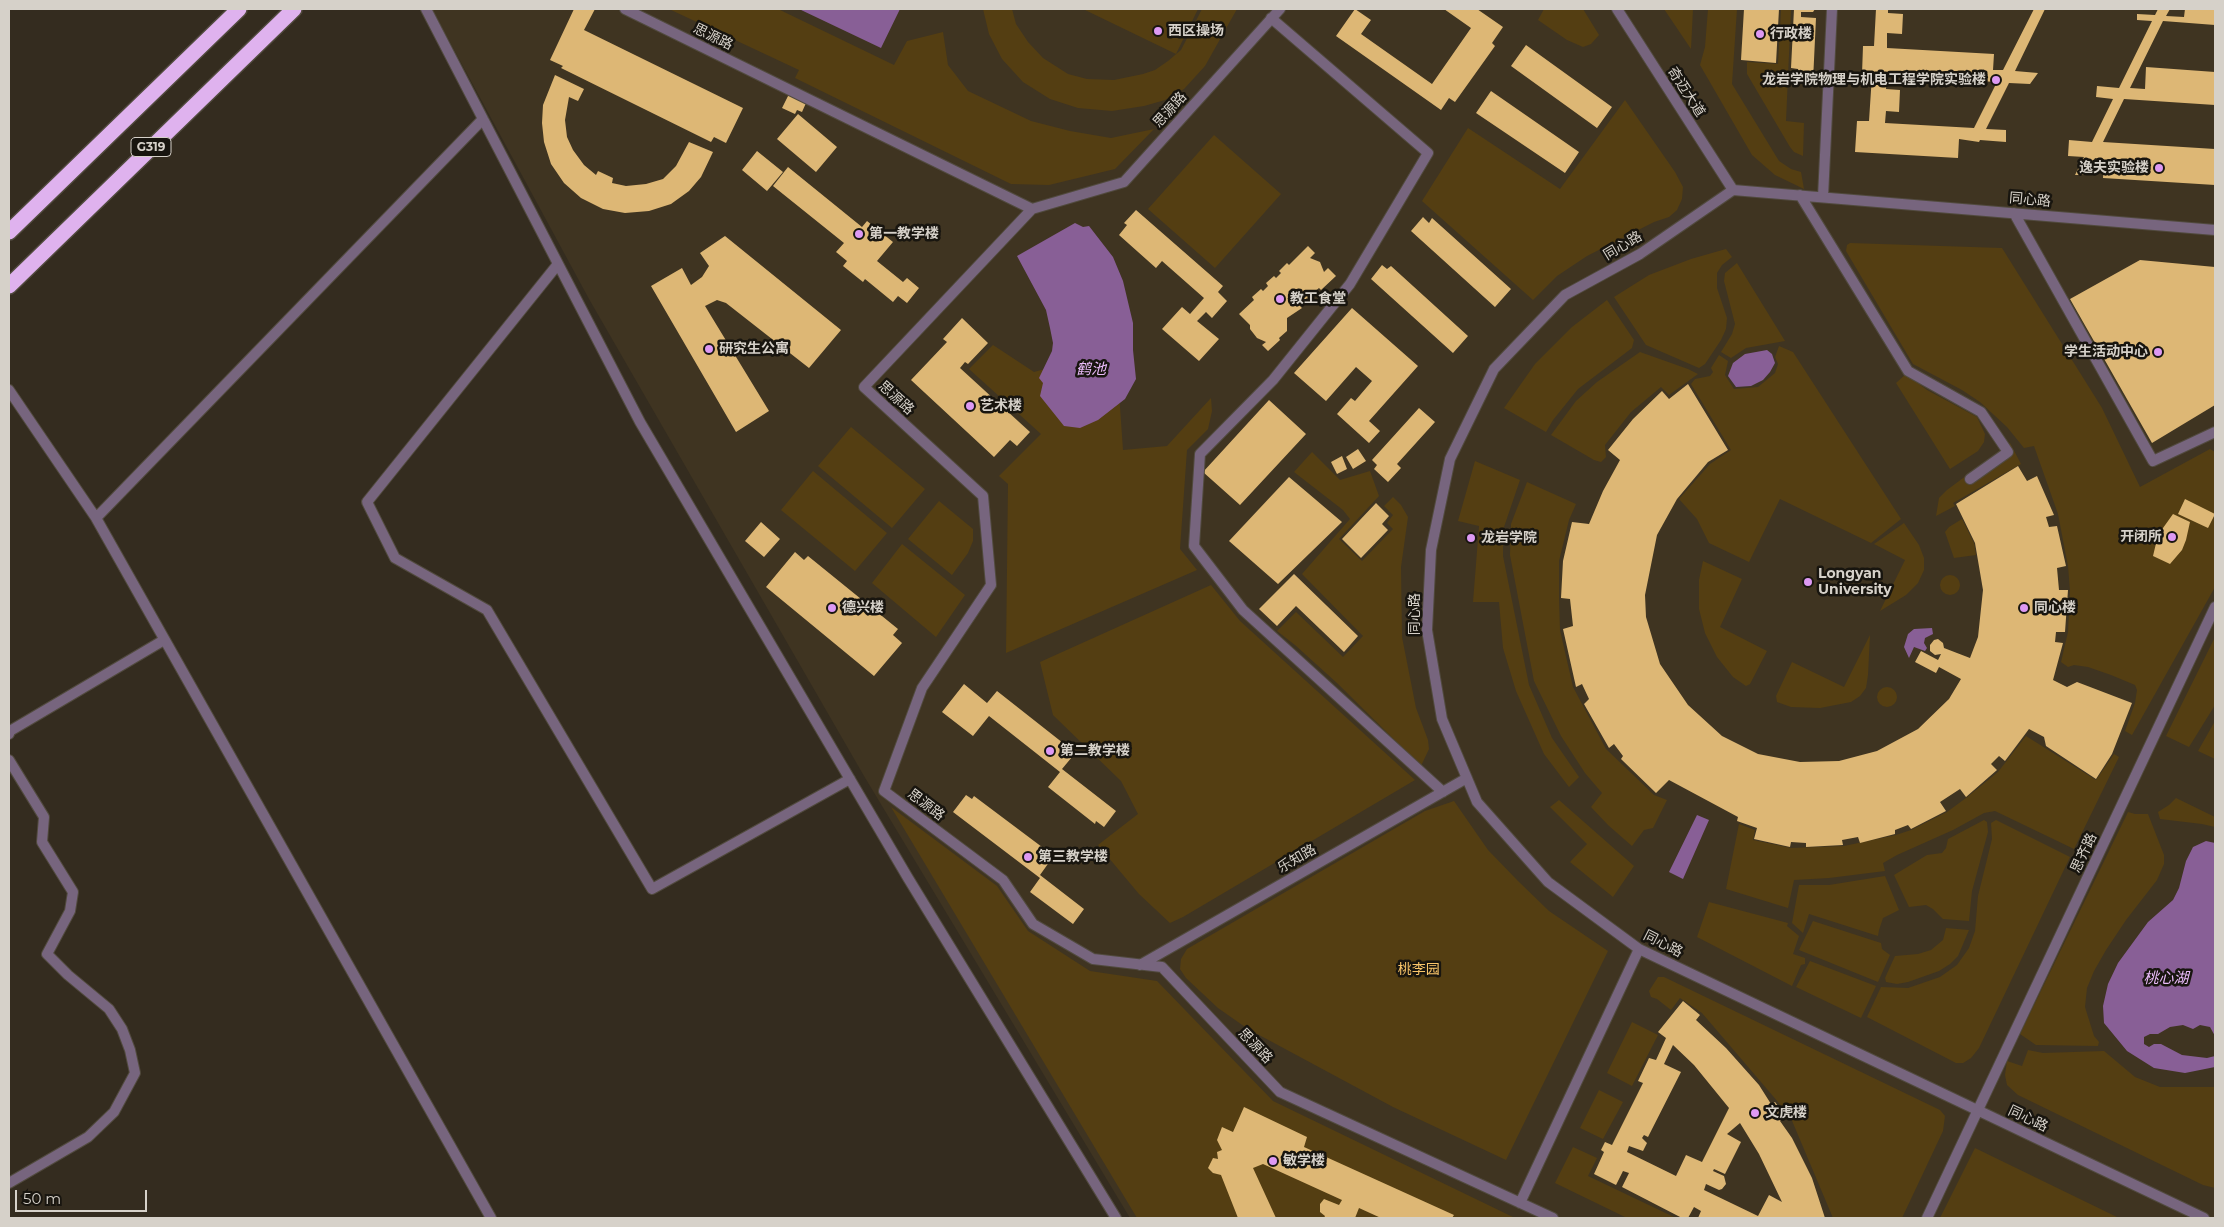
<!DOCTYPE html>
<html>
<head>
<meta charset="utf-8">
<style>
	body { margin:0 }
	#map { position:relative; width:2224px; height:1227px; overflow:hidden; background:#342c1f; font-family:Montserrat,sans-serif }
	canvas { display:block }
	.frame { position:absolute; inset:0; border:10px solid #d6d1c9; pointer-events:none }
	.scale { position:absolute; left:15px; top:1190px; width:132px; height:22px; box-sizing:border-box; border:2px solid #d6d1c9; border-top:0; padding-left:6px; font-size:15px; line-height:18px; white-space:nowrap; color:#d6d1c9; -webkit-text-stroke:4px #18150f; paint-order:stroke }
</style>
</head>
<body>
<div id="map">
<canvas width="2224" height="1227"></canvas>
<div class="frame"></div>
<div class="scale">50 m</div>
</div>
<script>
const context = document.querySelector('canvas').getContext('2d');
context.lineJoin = 'round';
function paint(path, color) {
  context.fillStyle = color;
  context.fill(path, 'evenodd');
}
function shape(rows) {
  const path = new Path2D();
  for (const r of rows) {
    if (r.length === 3) {
      path.moveTo(r[0] + r[2], r[1]);
      path.arc(r[0], r[1], r[2], 0, 2 * Math.PI);
      continue;
    }
    path.moveTo(r[0], r[1]);
    for (let i = 2; i < r.length; i += 2) path.lineTo(r[i], r[i + 1]);
  }
  return path;
}
function strokePath(path, color, width, dash) {
  context.strokeStyle = color;
  context.lineWidth = width;
  context.lineCap = dash ? 'butt' : 'round';
  context.setLineDash(dash || []);
  context.stroke(path);
}
function write(font, color, halo, rows, align = 'center') {
  context.font = font + ' Montserrat,"Noto Sans SC",sans-serif';
  context.lineWidth = 5;
  context.setLineDash([]);
  context.textBaseline = 'middle';
  context.strokeStyle = halo;
  context.fillStyle = color;
  for (const [text, x, y, turn = 0] of rows) {
    context.save();
    context.translate(x, y);
    context.rotate((+turn || 0) * Math.PI / 180);
    context.textAlign = isNaN(turn) ? turn : align;
    if (halo) context.strokeText(text, 0, 0);
    context.fillText(text, 0, 0);
    context.restore();
  }
}
const built = shape([
	[432,9,2215,9,2215,1218,1130,1218,864,776,589,299]
]);
const green = shape([
	[669,9,778,9,894,65,907,41,943,32,948,65,968,91,1031,121,1070,131,1111,138,1154,129,1115,169,1049,185,1011,184,795,78,799,70],
	[983,9,1012,9,1016,24,1028,42,1043,58,1068,74,1087,79,1114,80,1143,74,1155,70,1168,61,1181,50,1202,9,1237,9,1205,66,1184,89,1165,100,1144,106,1112,111,1078,108,1050,99,1023,82,1002,59,989,34],
	[1083,9,1198,9,1176,54],
	[1544,9,1583,9,1599,35,1591,44,1583,47,1567,40,1538,20],
	[1664,9,1693,9,1691,49],
	[1708,9,1737,9,1732,84,1779,161,1791,169,1801,172,1804,189,1775,175,1752,155,1700,65,1705,47],
	[1781,10,1791,10,1786,121,1804,123,1803,156,1794,152,1790,147,1747,74,1747,62,1778,64],
	[1625,100,1675,172,1683,187,1682,199,1677,210,1669,217,1654,222,1587,256,1557,276,1533,300,1422,201,1468,128,1560,189],
	[1214,135,1281,194,1215,268,1148,209],
	[1850,243,2002,248,2102,408,2140,487,2210,449,2215,452,2215,587,2132,735,2125,731,2135,703,2137,690,2135,685,2111,675,2088,667,2074,665,2068,667,2061,662,2068,632,2070,591,2068,566,2058,514,2034,446,2024,448,2007,427,1980,402,1962,390,1913,364,1846,251,1847,245],
	[1726,249,1732,257,1722,265,1717,273,1717,288,1727,318,1726,329,1721,340,1705,364,1699,368,1646,345,1614,297,1649,275,1691,259],
	[1737,263,1785,341,1746,348,1731,358,1721,352,1732,334,1735,324,1724,281,1725,273],
	[1607,300,1634,340,1632,348,1578,389,1553,420,1546,432,1504,408,1535,364,1572,327],
	[993,345,1034,372,1116,349,1123,450,1167,446,1211,398,1212,411,1208,429,1187,450,1180,549,1197,570,1006,653,1008,484,999,476,1041,434,969,369],
	[1779,346,1793,352,1901,519,1871,543,1780,499,1749,562,1709,543,1697,519,1679,499,1710,464,1731,450,1691,384,1695,379,1710,376,1713,372,1711,368,1719,355,1728,361,1725,375,1734,389,1758,387,1775,373,1778,364,1775,357],
	[1640,352,1688,369,1698,374,1669,395,1661,387,1631,412,1605,445,1606,457,1601,462,1594,460,1551,435,1576,401,1597,382],
	[1906,374,1927,390,1977,417,1985,434,1984,442,1978,451,1950,469,1896,383],
	[851,427,925,489,892,528,818,466],
	[2010,443,2021,464,1953,503,1955,506,1936,516,1939,498,1947,490],
	[1312,452,1340,480,1370,471,1379,496,1339,539,1362,561,1393,529,1387,523,1393,515,1384,506,1393,497,1401,505,1408,517,1401,567,1402,637,1416,708,1428,740,1429,749,1421,766,1337,683,1295,645,1277,631,1296,612,1343,657,1363,636,1302,574,1350,519,1343,510,1294,472],
	[1475,461,1520,480,1503,530,1503,556,1529,685,1552,738,1579,777,1569,787,1544,754,1516,691,1503,648,1499,602,1473,602,1479,526,1458,521],
	[813,471,887,533,855,571,781,510],
	[1527,482,1576,504,1569,520,1559,561,1559,598,1560,630,1573,687,1606,749,1654,795,1667,800,1653,828,1644,830,1632,846,1608,825,1591,807,1602,793,1585,773,1561,736,1534,681,1510,555,1511,524],
	[939,501,973,529,973,541,968,553,952,575,908,539],
	[1962,519,1974,543,1976,555,1954,558,1945,532,1949,527],
	[1904,523,1919,545,1924,558,1924,570,1918,583,1906,595,1880,611,1905,560,1874,544],
	[902,544,965,595,936,637,872,583],
	[1703,561,1742,579,1720,627,1767,651,1750,684,1746,686,1733,677,1717,657,1705,633,1699,609,1699,580],
	[1950,585,10],
	[1211,585,1240,621,1415,780,1183,917,1170,923,1139,894,1098,845,1138,814,1121,781,1053,715,1040,662],
	[1870,635,1868,675,1866,688,1860,696,1851,702,1820,708,1791,707,1777,702,1776,696,1792,662,1844,687],
	[2215,637,2215,705,2189,747,2166,736],
	[1887,697,10],
	[2215,721,2215,759,2198,751],
	[2026,736,2096,780,2114,754,2119,757,2074,849,1995,811,1984,813,1953,830,1897,855,1883,863,1885,871,1829,878,1794,880,1788,908,1726,889,1739,824,1755,830,1753,840,1791,848,1844,846,1896,835,1911,830,1947,812,1966,798,1998,772],
	[2176,798,2215,817,2215,827,2202,824,2160,819,2158,812,2169,805],
	[1559,800,1634,866,1613,897,1570,862,1587,844,1550,807],
	[1454,801,1488,850,1518,881,1549,911,1608,951,1506,1160,1393,1107,1248,1029,1218,1008,1186,978,1180,969,1181,959,1187,949,1425,811],
	[891,807,997,886,1028,931,1090,971,1157,981,1273,1101,1515,1218,1137,1218],
	[2128,812,2135,814,2148,814,2164,855,2164,864,2157,880,2126,920,2106,950,2094,971,2087,988,2085,1007,2094,1036,2099,1042,2098,1046,2036,1045,2020,1034],
	[1984,820,1987,822,1988,832,1972,891,1969,921,1943,919,1933,909,1926,905,1909,907,1894,875,1927,855,1942,853,1946,848,1948,839],
	[1996,820,2070,857,1979,1048,1971,1058,1963,1063,1956,1063,1867,1017,1881,987,1908,988,1940,977,1957,965,1969,948,1975,931,1978,896,1992,839,1991,823],
	[1885,876,1899,910,1883,918,1879,930,1878,936,1809,914,1803,933,1792,923,1799,885,1829,885],
	[1709,902,1788,923,1787,926,1799,936,1793,954,1805,958,1805,964,1801,965,1792,986,1697,937],
	[1813,921,1881,943,1882,949,1890,955,1878,982,1799,950],
	[1946,928,1969,930,1958,956,1950,964,1939,971,1908,982,1897,984,1886,982,1885,978,1895,956,1918,954,1931,950,1943,940],
	[1810,961,1876,986,1861,1018,1796,987],
	[1658,977,1664,977,1940,1110,1945,1116,1943,1131,1902,1218,1833,1218,1790,1116,1702,1013,1680,998,1671,1010,1657,999,1651,997,1649,991],
	[1632,1022,1658,1035,1632,1086,1607,1073],
	[2028,1050,2043,1053,2104,1051,2135,1077,2160,1087,2215,1087,2215,1188,2203,1185,2018,1095,2007,1085,2005,1075,2007,1061,2022,1066],
	[1599,1090,1623,1102,1603,1139,1580,1128],
	[1573,1147,1597,1158,1588,1176,1676,1218,1627,1218,1555,1183],
	[1975,1148,2119,1218,1940,1218]
]);
const water = shape([
	[799,9,900,9,881,48],
	[1075,223,1083,227,1089,226,1113,257,1123,281,1133,323,1133,350,1136,379,1125,399,1098,420,1080,428,1064,426,1040,396,1043,383,1039,378,1052,351,1053,343,1050,328,1046,310,1017,256],
	[1767,350,1772,354,1775,363,1770,372,1763,380,1751,386,1736,387,1728,376,1733,363,1745,354],
	[1932,628,1933,634,1925,638,1924,643,1927,648,1925,651,1914,647,1909,658,1904,647,1908,634,1914,629],
	[1697,815,1709,820,1683,879,1669,872],
	[2206,841,2215,843,2215,1036,2210,1027,2200,1025,2193,1029,2183,1025,2170,1027,2158,1034,2150,1034,2144,1037,2144,1044,2149,1047,2154,1044,2161,1044,2182,1055,2207,1058,2215,1056,2215,1067,2185,1073,2154,1068,2127,1051,2104,1023,2103,1006,2108,984,2118,963,2148,922,2173,900,2179,888,2186,861,2193,847]
]);
const building = shape([
	[574,9,595,9,584,30,743,108,726,143,714,137,711,142,561,68,563,66,550,60],
	[1355,9,1371,20,1361,34,1432,84,1471,28,1444,9,1477,9,1503,27,1492,43,1495,46,1455,102,1449,98,1441,110,1336,36],
	[1744,9,1779,9,1776,63,1741,60],
	[1794,9,1815,9,1813,12,1801,12,1801,17,1816,18,1813,81,1798,80,1798,69,1791,68],
	[1876,9,1888,9,1888,13,1903,14,1902,34,1887,33,1887,48,1994,54,1993,70,2003,70,2034,9,2045,9,2015,71,2038,73,2030,84,2009,83,1986,129,2006,130,2006,142,1980,140,1979,142,1959,139,1958,158,1855,152,1857,121,1869,121,1872,75,1862,74,1863,46,1874,46],
	[1887,76,1997,82,1974,128,1885,123,1886,111,1899,112,1900,90,1886,89],
	[2158,9,2170,9,2166,16,2184,17,2185,9,2215,9,2215,25,2163,21,2130,88,2145,89,2146,67,2215,72,2215,105,2124,99,2103,142,2215,149,2215,185,2103,178,2104,159,2095,158,2086,175,2075,175,2084,157,2068,156,2069,140,2092,142,2113,99,2096,97,2097,86,2119,88,2152,21,2137,20,2137,14,2155,15],
	[1526,45,1612,107,1597,128,1511,66],
	[555,75,584,89,578,101,569,97,565,120,567,137,573,150,584,165,596,175,598,171,613,178,612,183,626,186,646,184,663,179,676,166,689,142,713,152,701,177,689,191,671,204,649,211,625,213,603,209,581,198,564,183,551,164,544,142,542,123,543,105],
	[1491,91,1579,152,1565,173,1476,113],
	[789,94,806,103,802,112,797,110,795,114,782,108],
	[798,114,837,147,816,172,777,139],
	[757,151,783,172,767,191,742,170],
	[788,167,862,227,867,221,893,242,877,261,903,282,907,278,919,288,907,303,898,296,893,302,865,279,863,282,843,266,847,261,836,252,844,243,773,186],
	[1136,210,1223,286,1218,292,1227,301,1212,318,1206,312,1197,321,1219,339,1199,361,1162,329,1182,307,1190,314,1204,298,1162,261,1156,268,1119,235,1127,225,1124,223],
	[1423,217,1429,223,1432,218,1511,289,1495,307,1411,231],
	[725,236,841,330,809,368,726,303,717,300,705,306,769,411,736,432,651,286,682,268,691,285,702,277,709,266,700,253],
	[1308,246,1315,253,1310,258,1320,262,1324,272,1328,268,1336,276,1321,290,1319,288,1314,292,1316,294,1310,301,1307,298,1299,305,1302,308,1287,318,1287,331,1279,338,1280,340,1268,351,1262,345,1266,342,1257,338,1250,329,1250,325,1239,314,1254,300,1252,297,1261,289,1263,291,1268,286,1266,283,1274,276,1276,278,1281,273,1279,271,1287,263,1289,265],
	[2140,260,2215,267,2215,405,2152,443,2070,299],
	[1382,265,1387,269,1391,266,1468,336,1453,353,1371,279],
	[1352,308,1418,366,1369,421,1380,431,1369,443,1337,414,1351,398,1355,401,1372,381,1356,367,1326,401,1294,373],
	[962,318,988,343,968,364,965,362,960,368,1030,432,1017,446,1010,440,994,457,911,380,947,342,943,339],
	[1688,384,1728,450,1708,462,1677,499,1657,535,1645,595,1646,617,1660,664,1688,705,1722,736,1758,754,1800,762,1839,761,1877,751,1918,729,1949,699,1961,679,1939,667,1936,673,1915,662,1921,651,1938,660,1941,654,1935,655,1930,651,1930,645,1934,640,1938,639,1943,643,1944,648,1970,658,1978,637,1983,590,1975,543,1956,504,2018,466,2027,481,2037,476,2054,515,2046,517,2049,527,2057,526,2066,566,2057,568,2059,590,2068,590,2065,632,2056,632,2055,642,2063,643,2053,680,2067,687,2077,682,2132,703,2112,754,2096,779,2046,746,2044,737,2029,729,2005,761,1999,756,1991,764,1997,770,1966,797,1960,789,1940,802,1946,811,1911,829,1908,825,1895,830,1895,834,1860,843,1858,837,1842,840,1843,845,1806,847,1806,843,1791,842,1790,847,1754,839,1757,828,1737,821,1738,817,1669,780,1656,793,1621,759,1623,756,1614,744,1609,748,1584,704,1589,699,1582,684,1576,687,1563,629,1573,626,1570,599,1561,598,1563,561,1572,522,1589,524,1603,491,1620,460,1608,450,1633,419,1662,391,1669,399],
	[1269,400,1306,434,1240,505,1203,472],
	[1419,408,1435,422,1397,464,1401,468,1388,482,1374,469,1377,465,1372,460],
	[1358,449,1366,461,1353,469,1346,457],
	[1342,456,1347,469,1337,474,1331,462],
	[1289,477,1342,522,1278,584,1229,541],
	[2185,499,2215,514,2208,528,2178,514],
	[1376,503,1389,516,1382,524,1388,530,1361,558,1342,539],
	[2173,514,2190,522,2186,540,2182,550,2170,564,2153,556,2158,535],
	[761,522,780,539,764,557,745,541],
	[795,552,804,560,808,556,898,629,893,635,902,643,874,676,766,587],
	[1294,574,1358,636,1344,652,1296,606,1277,626,1259,609],
	[964,684,987,703,997,691,1063,743,1060,746,1072,757,1062,769,1116,811,1104,827,1096,821,1095,824,1048,787,1060,772,989,716,973,736,942,712],
	[966,795,972,799,974,796,1042,847,1038,852,1050,861,1040,875,1084,909,1073,924,1030,892,1040,878,953,812],
	[1683,1001,1700,1015,1696,1020,1726,1048,1759,1085,1771,1104,1775,1102,1786,1117,1780,1121,1792,1138,1812,1178,1825,1218,1698,1218,1701,1211,1694,1207,1688,1218,1682,1218,1622,1187,1629,1173,1623,1171,1616,1185,1594,1174,1604,1152,1601,1150,1605,1142,1612,1145,1643,1083,1638,1081,1649,1058,1656,1060,1666,1038,1658,1032],
	[1673,1045,1694,1065,1729,1108,1702,1162,1686,1155,1676,1176,1627,1152,1629,1146,1643,1151,1647,1143,1642,1138,1644,1135,1648,1137,1681,1072,1664,1064],
	[1740,1123,1759,1154,1782,1202,1769,1195,1758,1216,1704,1190,1706,1184,1719,1190,1722,1189,1726,1184,1724,1176,1713,1171,1714,1169,1725,1174,1741,1142,1727,1134],
	[1244,1107,1307,1137,1304,1147,1454,1215,1452,1218,1381,1218,1359,1208,1355,1218,1324,1218,1325,1216,1320,1212,1320,1204,1324,1199,1339,1205,1342,1200,1263,1164,1253,1168,1276,1218,1238,1218,1221,1175,1213,1173,1208,1168,1213,1158,1218,1159,1217,1152,1222,1150,1217,1140,1222,1127,1233,1132]
]);
const street = shape([
	[426,9,640,422,908,878,1116,1218],
	[625,9,1032,209,1124,182,1280,9],
	[1617,9,1733,190],
	[1271,18,1428,153,1350,284,1273,380,1200,454,1194,546,1243,610,1443,792],
	[1800,195,1908,371,1981,412,2008,452,1970,479],
	[1823,197,1832,9],
	[1032,209,864,387,983,496,991,585,922,688,884,791,1003,880,1033,924,1093,959,1162,967,1280,1092,1553,1218],
	[2014,213,2153,461,2215,432],
	[558,264,367,502,395,558,487,610,652,889,850,779],
	[9,390,96,518,491,1218],
	[96,518,483,119],
	[9,734,10,731,164,640],
	[9,760,44,817,42,842,73,892,70,911,47,954,68,975,109,1009,122,1029,130,1050,135,1073,114,1112,88,1137,9,1183],
	[1140,965,1467,778],
	[1520,1203,1639,949],
	[1927,1218,2215,607],
	[2204,1218,1639,949,1548,882,1477,802,1442,719,1427,630,1431,550,1450,459,1494,369,1565,295,1640,254,1733,190,2215,230]
]);
const highway = shape([
	[9,232,239,9],
	[9,286,294,9]
]);
const markers = [
	[1158,31,5,"#dd99f3"],
	[1760,34,5,"#dd99f3"],
	[1996,80,5,"#dd99f3"],
	[2159,168,5,"#dd99f3"],
	[859,234,5,"#dd99f3"],
	[1280,299,5,"#dd99f3"],
	[709,349,5,"#dd99f3"],
	[2158,352,5,"#dd99f3"],
	[970,406,5,"#dd99f3"],
	[2172,537,5,"#dd99f3"],
	[1471,538,5,"#dd99f3"],
	[1808,582,5,"#dd99f3"],
	[832,608,5,"#dd99f3"],
	[2024,608,5,"#dd99f3"],
	[1050,751,5,"#dd99f3"],
	[1028,857,5,"#dd99f3"],
	[1755,1113,5,"#dd99f3"],
	[1273,1161,5,"#dd99f3"]
];
const shields = [
	[151,147,40]
];
const shieldNames = [
	["G319",151,147]
];
const poiNames = [
	["西区操场",1168,31],
	["行政楼",1770,34],
	["龙岩学院物理与机电工程学院实验楼",1986,80,"right"],
	["逸夫实验楼",2149,168,"right"],
	["第一教学楼",869,234],
	["教工食堂",1290,299],
	["研究生公寓",719,349],
	["学生活动中心",2148,352,"right"],
	["艺术楼",980,406],
	["开闭所",2162,537,"right"],
	["龙岩学院",1481,538],
	["Longyan",1818,574],
	["University",1818,590],
	["德兴楼",842,608],
	["同心楼",2034,608],
	["第二教学楼",1060,751],
	["第三教学楼",1038,857],
	["文虎楼",1765,1113],
	["敏学楼",1283,1161]
];
const streetNames = [
	["思源路",713,37,26],
	["奇迈大道",1686,92,57],
	["思源路",1170,110,-48],
	["同心路",2030,200,5],
	["同心路",1623,246,-31],
	["思源路",896,398,42],
	["同心路",1415,614,-90],
	["思源路",926,805,37],
	["思齐路",2084,853,-65],
	["乐知路",1297,859,-30],
	["同心路",1663,944,27],
	["思源路",1255,1046,46],
	["同心路",2028,1119,25]
];
const parkNames = [
	["桃李园",1419,970]
];
const waterNames = [
	["鹤池",1091,370],
	["桃心湖",2166,979]
];
paint(built, '#3f3421');
paint(green, '#543e12');
paint(water, '#885f96');
paint(building, '#ddb775');
strokePath(street, '#514a3e', 12);
strokePath(highway, '#514a3e', 18);
strokePath(street, '#77657e', 10);
strokePath(highway, '#dfb2ee', 15);
for (const [x, y, r, color] of markers) {
  const dot = new Path2D();
  dot.arc(x, y, r, 0, 2 * Math.PI);
  context.fillStyle = color;
  context.fill(dot);
  strokePath(dot, '#18150f', 2);
}
for (const [x, y, w] of shields) {
  const box = new Path2D();
  box.roundRect(x - w / 2, y - 9.5, w, 19, 4);
  context.fillStyle = '#18150f';
  context.fill(box);
  strokePath(box, '#d6d1c9', 1);
}
write('bold 12px', '#d6d1c9', null, shieldNames);
write('bold 14px', '#d6d1c9', '#18150f', poiNames, 'left');
write('14px', '#d6d1c9', '#18150f', streetNames);
write('14px', '#f9c569', '#18150f', parkNames);
write('italic 15px', '#ebbcfb', '#18150f', waterNames);
</script>
</body>
</html>
